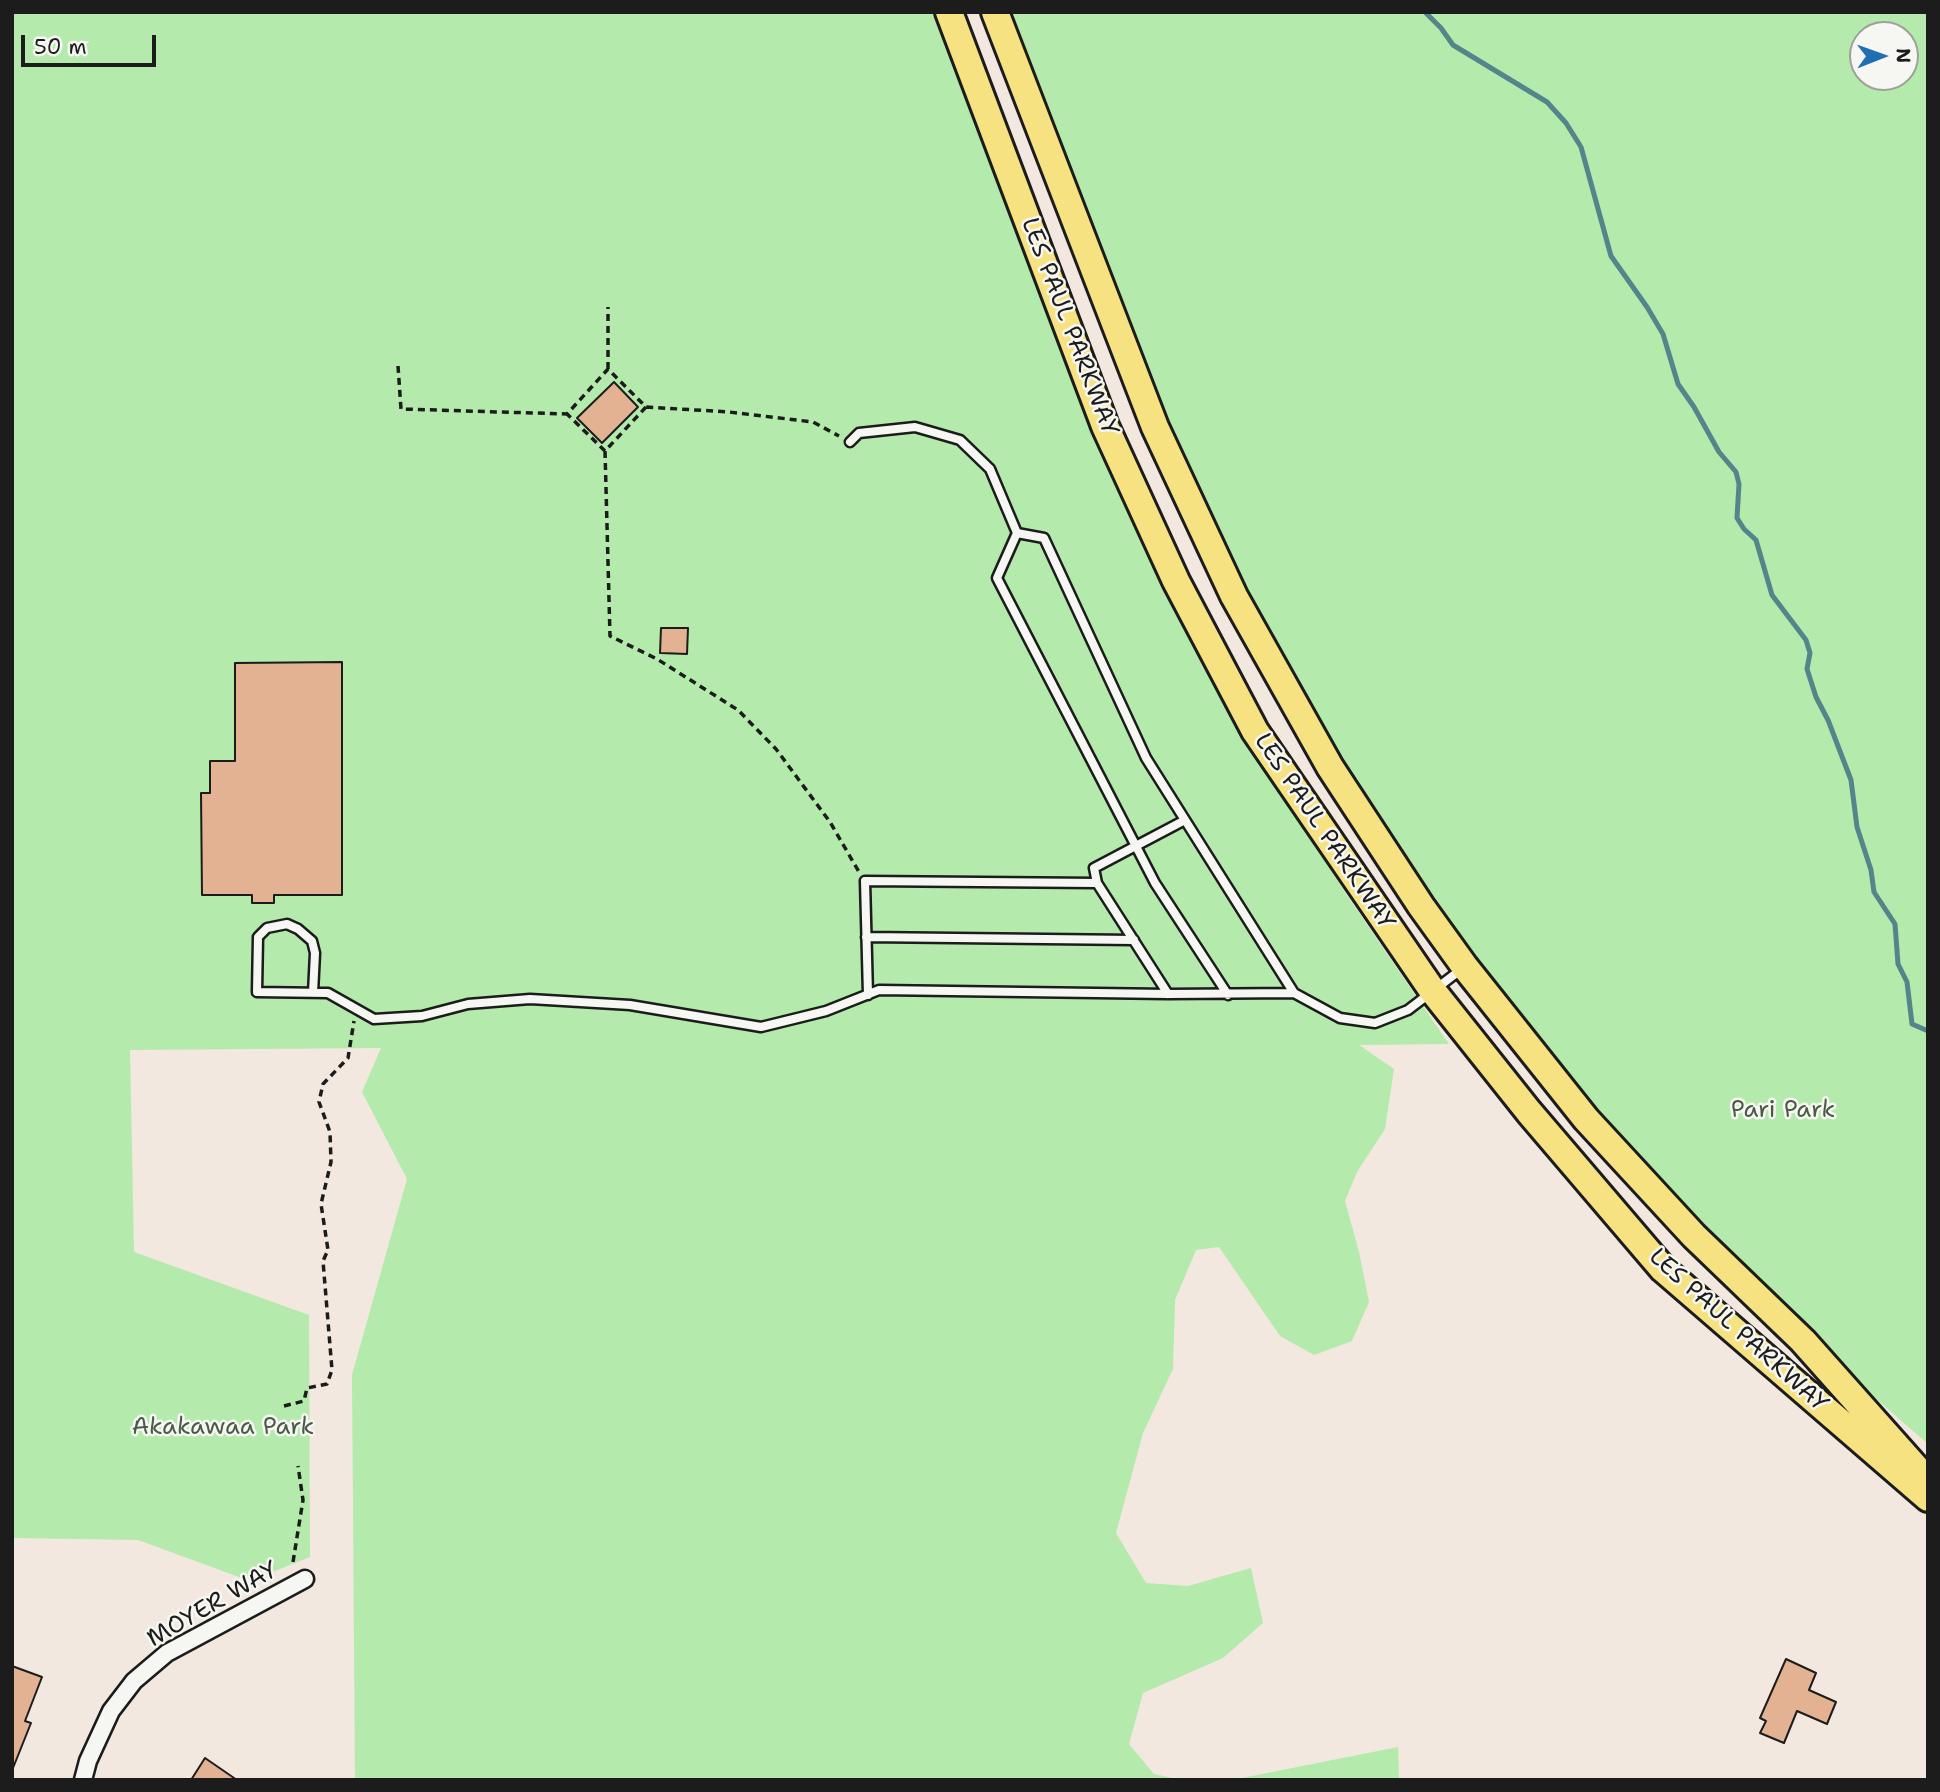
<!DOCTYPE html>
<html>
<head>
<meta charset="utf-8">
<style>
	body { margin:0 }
	#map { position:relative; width:1940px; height:1792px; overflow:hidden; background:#f2e8df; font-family:"Shantell Sans",sans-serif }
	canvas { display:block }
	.frame { position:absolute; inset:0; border:14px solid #1c1c1c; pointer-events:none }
	.north { position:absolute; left:1849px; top:21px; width:70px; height:70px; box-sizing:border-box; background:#f6f6f2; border:2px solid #9f9f9c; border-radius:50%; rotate:89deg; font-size:19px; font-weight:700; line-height:28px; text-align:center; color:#1c1c1c }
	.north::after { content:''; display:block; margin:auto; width:24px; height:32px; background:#1f6fb2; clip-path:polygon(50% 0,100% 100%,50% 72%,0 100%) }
	.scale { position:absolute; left:21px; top:35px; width:135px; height:32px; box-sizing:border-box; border:4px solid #1c1c1c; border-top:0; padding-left:9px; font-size:21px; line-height:24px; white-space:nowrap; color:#1c1c1c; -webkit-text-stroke:5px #f6f6f2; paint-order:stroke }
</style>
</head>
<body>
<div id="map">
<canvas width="1940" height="1792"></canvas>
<div class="frame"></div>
<div class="north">N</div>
<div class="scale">50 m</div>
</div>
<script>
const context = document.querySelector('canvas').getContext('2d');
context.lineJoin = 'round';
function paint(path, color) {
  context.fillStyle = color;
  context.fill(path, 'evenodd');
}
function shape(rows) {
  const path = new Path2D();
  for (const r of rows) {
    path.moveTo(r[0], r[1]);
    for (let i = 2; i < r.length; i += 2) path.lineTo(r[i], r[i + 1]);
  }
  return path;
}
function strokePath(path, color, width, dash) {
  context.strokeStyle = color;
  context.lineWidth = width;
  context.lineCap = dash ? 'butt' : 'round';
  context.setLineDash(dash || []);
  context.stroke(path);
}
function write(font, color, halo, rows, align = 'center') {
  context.font = font + ' "Shantell Sans",sans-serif';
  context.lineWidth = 5;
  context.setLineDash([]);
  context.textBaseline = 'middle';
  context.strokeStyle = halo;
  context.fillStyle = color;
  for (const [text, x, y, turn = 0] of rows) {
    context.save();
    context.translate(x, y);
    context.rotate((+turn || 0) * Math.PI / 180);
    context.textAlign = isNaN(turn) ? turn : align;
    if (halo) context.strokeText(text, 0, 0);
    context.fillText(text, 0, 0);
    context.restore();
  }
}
const green = shape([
	[12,12,932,12,1114,476,1190,636,1229,708,1276,786,1346,894,1449,1044,1359,1045,1394,1069,1385,1129,1357,1172,1345,1201,1359,1252,1369,1302,1352,1341,1314,1355,1280,1336,1219,1247,1196,1250,1175,1300,1173,1369,1143,1433,1116,1533,1146,1583,1188,1586,1251,1568,1263,1623,1223,1658,1143,1693,1129,1744,1154,1774,1182,1780,355,1780,352,1375,407,1179,362,1092,381,1048,130,1050,134,1252,309,1315,310,1557,250,1581,138,1540,12,1538],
	[1000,12,1928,12,1928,1444,1811,1342,1589,1115,1356,797,1179,464],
	[1863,35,1905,35,1905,77,1863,77],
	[1398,1747,1399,1780,1232,1780]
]);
const stream = shape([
	[1425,12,1441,28,1453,45,1547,102,1566,123,1581,147,1611,256,1647,307,1663,334,1678,384,1694,407,1719,452,1736,472,1739,484,1737,518,1744,529,1756,540,1772,595,1806,640,1810,653,1807,669,1816,697,1828,720,1851,780,1857,827,1871,870,1874,892,1895,924,1898,964,1907,982,1912,1024,1928,1031]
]);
const building = shape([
	[614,382,638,407,602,443,577,418,614,382],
	[661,628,688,628,687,654,660,653,661,628],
	[342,662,342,895,274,895,274,903,252,903,252,895,202,895,201,793,210,793,210,761,235,761,235,663,342,662],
	[1786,1659,1816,1673,1809,1690,1836,1702,1827,1724,1797,1711,1784,1743,1760,1733,1766,1721,1760,1718,1786,1659],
	[12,1666,42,1677,25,1721,31,1723,13,1768,12,1666],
	[205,1758,237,1780,191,1780,205,1758]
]);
const path = shape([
	[398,366,401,409,567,414],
	[608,369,608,307],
	[646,407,605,451,567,414,608,369,646,407,729,412,813,422,839,436],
	[605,451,610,636,657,659,738,710,776,749,830,822,859,872],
	[284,1406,304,1401,307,1388,327,1384,332,1370,323,1261,328,1250,321,1204,331,1162,330,1132,319,1102,323,1084,348,1058,354,1021],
	[293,1562,303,1500,298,1466]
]);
const lane = shape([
	[850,442,859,433,915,427,960,440,990,469,1017,533,997,578,1155,883,1228,995],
	[1017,533,1044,538,1146,758,1294,993,1340,1018,1375,1023,1408,1010,1463,968],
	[1097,883,1168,994],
	[866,937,1134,940],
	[313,993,315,953,312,941,298,929,287,924,267,928,258,937,257,992,328,993,374,1019,422,1016,468,1004,530,999,630,1005,761,1027,826,1011,879,990,1168,994,1294,993],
	[868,995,865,881,1097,883,1094,868,1185,820]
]);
const street = shape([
	[83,1780,88,1761,111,1711,134,1681,167,1653,305,1579]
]);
const primary = shape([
	[949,12,1105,426,1176,581,1255,731,1432,990,1529,1112,1663,1269,1928,1498],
	[995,12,1155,427,1234,596,1330,767,1421,906,1465,967,1586,1119,1694,1236,1803,1341,1924,1477]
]);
const streetNames = [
	["LES PAUL PARKWAY",1069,327,69],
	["LES PAUL PARKWAY",1324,832,56],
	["LES PAUL PARKWAY",1738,1331,42],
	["MOYER WAY",213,1605,-30]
];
const parkNames = [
	["Pari Park",1783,1111],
	["Akakawaa Park",223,1428]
];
paint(green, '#b4eaac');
strokePath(stream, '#54858a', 5);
paint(building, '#e2b293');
strokePath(building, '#1c1c1c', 2);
strokePath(lane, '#1c1c1c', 13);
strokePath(street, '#1c1c1c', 21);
strokePath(primary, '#1c1c1c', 32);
strokePath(path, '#1c1c1c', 3.5, [7, 5]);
strokePath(lane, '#f6f6f2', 8);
strokePath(street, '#f6f6f2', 16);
strokePath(primary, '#f7e281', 26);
write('24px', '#1c1c1c', '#f6f6f2', streetNames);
write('24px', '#4a5a47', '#f6f6f2', parkNames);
</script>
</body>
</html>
